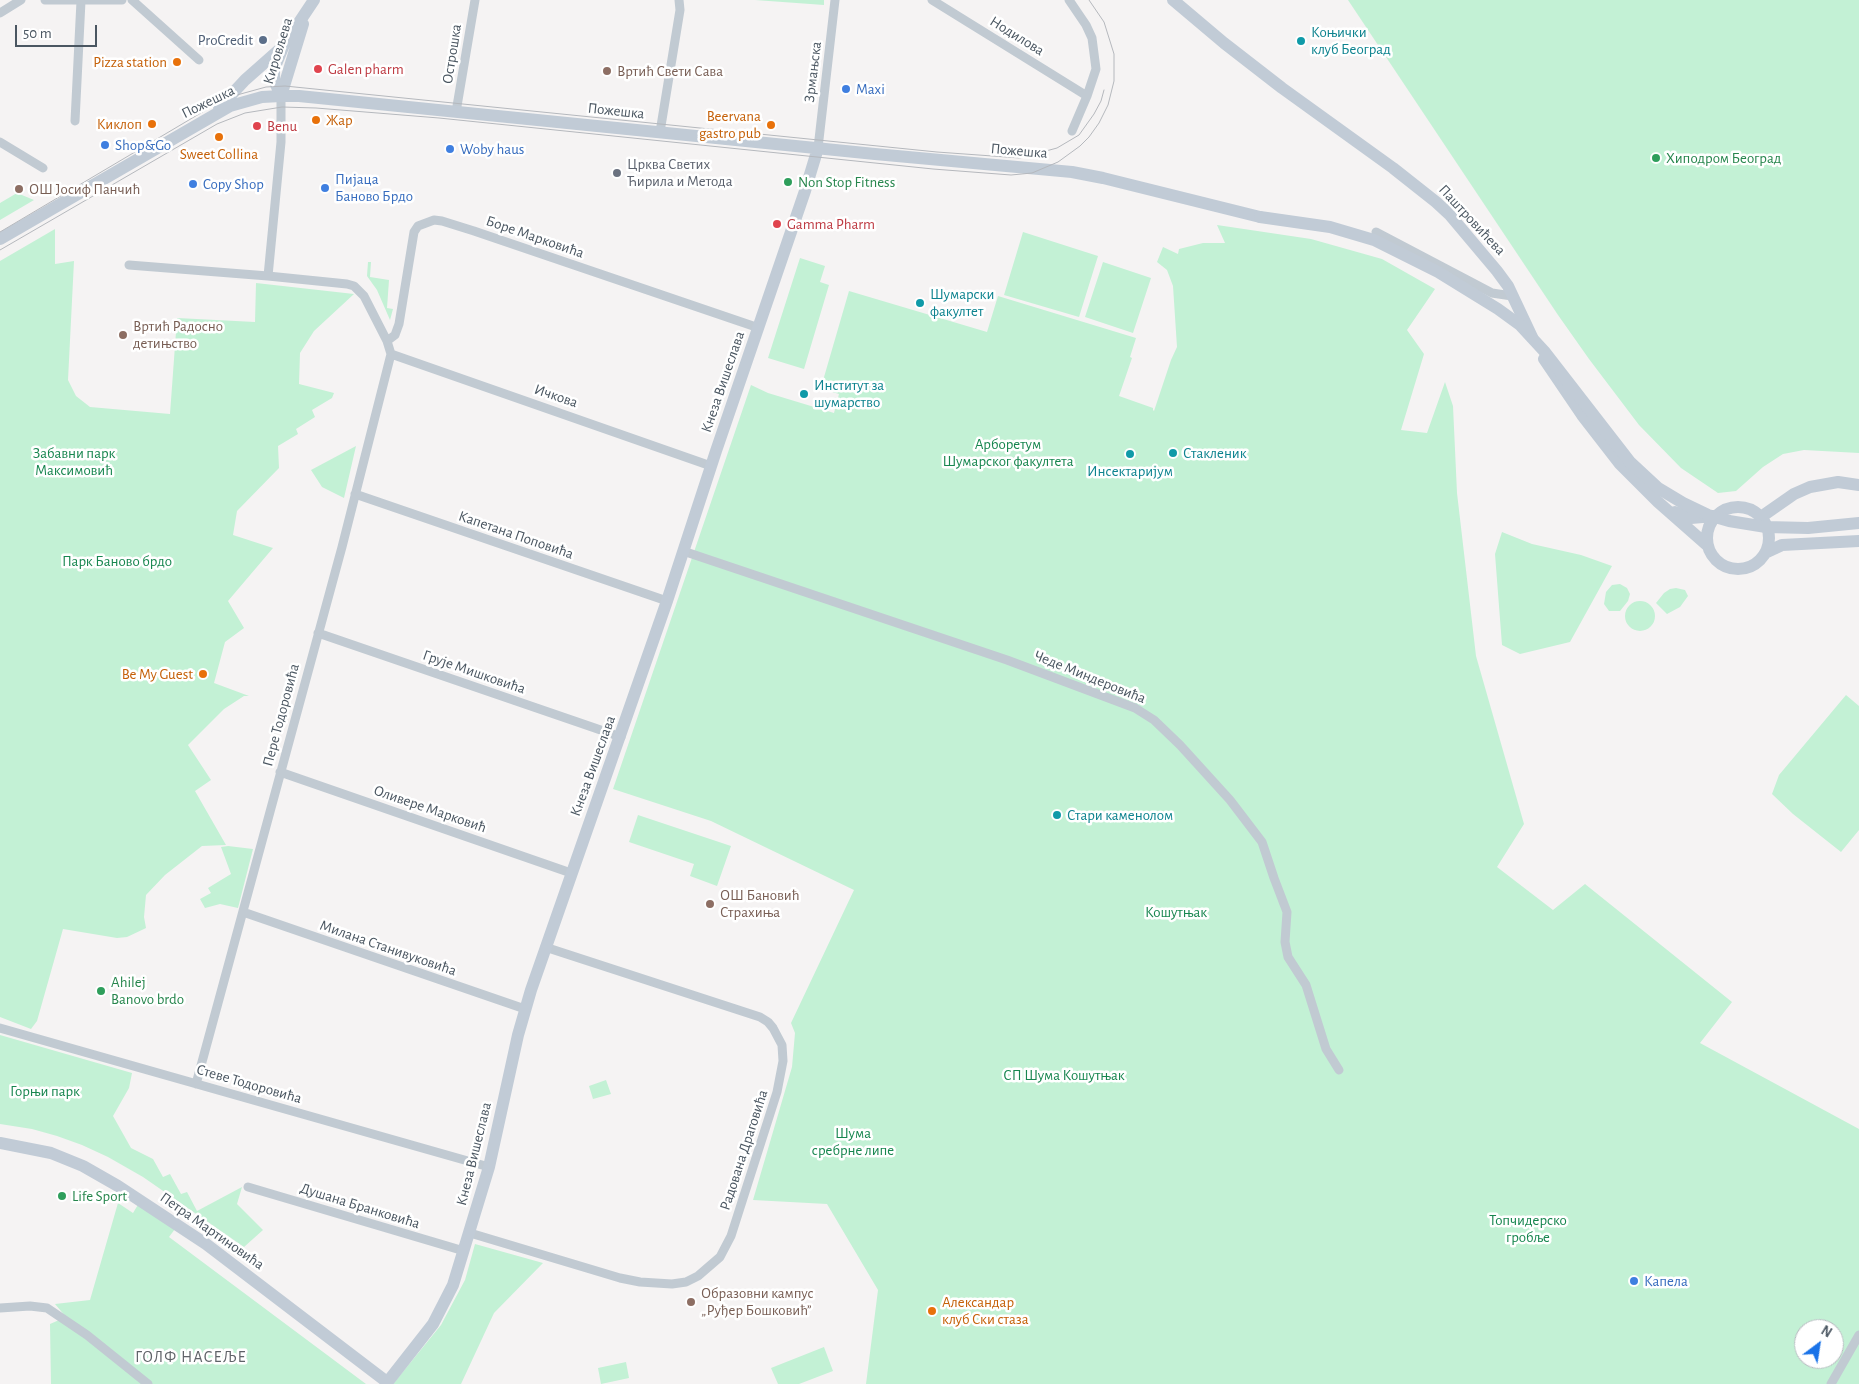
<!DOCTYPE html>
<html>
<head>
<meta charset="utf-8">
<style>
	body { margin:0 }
	#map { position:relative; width:1859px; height:1384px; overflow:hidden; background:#f5f3f3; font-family:"Alegreya Sans",sans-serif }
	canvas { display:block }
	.north { position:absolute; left:1794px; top:1319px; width:50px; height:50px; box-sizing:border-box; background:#fff; border:1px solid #b7bbc0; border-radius:50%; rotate:31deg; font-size:14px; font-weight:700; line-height:20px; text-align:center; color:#4a5661 }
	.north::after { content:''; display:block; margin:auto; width:18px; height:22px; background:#1a73e8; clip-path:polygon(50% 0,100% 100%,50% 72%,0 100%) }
	.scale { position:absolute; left:15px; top:25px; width:82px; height:22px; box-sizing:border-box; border:2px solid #4a5661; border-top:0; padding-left:6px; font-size:15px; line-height:18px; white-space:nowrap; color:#4a5661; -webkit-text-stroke:4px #fff; paint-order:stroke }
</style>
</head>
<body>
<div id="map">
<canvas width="1859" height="1384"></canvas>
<div class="north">N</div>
<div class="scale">50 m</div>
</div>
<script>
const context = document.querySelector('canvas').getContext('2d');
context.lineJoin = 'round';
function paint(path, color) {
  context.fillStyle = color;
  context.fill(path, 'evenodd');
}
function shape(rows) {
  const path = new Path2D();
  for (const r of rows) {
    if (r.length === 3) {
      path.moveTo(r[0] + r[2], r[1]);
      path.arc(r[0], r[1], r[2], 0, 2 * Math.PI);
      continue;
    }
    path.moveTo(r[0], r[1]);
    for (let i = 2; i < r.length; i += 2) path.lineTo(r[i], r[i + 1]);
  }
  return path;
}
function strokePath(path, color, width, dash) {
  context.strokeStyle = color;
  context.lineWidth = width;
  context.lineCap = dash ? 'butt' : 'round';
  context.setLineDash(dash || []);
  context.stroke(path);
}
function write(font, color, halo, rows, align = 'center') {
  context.font = font + ' "Alegreya Sans",sans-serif';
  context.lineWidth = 5;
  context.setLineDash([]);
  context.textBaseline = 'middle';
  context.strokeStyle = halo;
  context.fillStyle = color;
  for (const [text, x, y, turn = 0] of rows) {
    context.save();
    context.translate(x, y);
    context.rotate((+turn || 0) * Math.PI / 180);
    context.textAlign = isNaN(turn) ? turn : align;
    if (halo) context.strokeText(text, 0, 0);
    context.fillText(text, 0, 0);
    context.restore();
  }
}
const green = shape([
	[749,0,824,0,824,5,755,0],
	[1348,0,1859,0,1859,453,1804,450,1783,454,1763,467,1736,491,1718,493,1681,468,1639,425,1589,359,1558,315],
	[17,193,34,200,0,220,0,203],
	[1217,225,1311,239,1382,259,1435,289,1407,330,1424,354,1401,430,1427,433,1445,382,1453,406,1457,493,1476,656,1524,824,1497,867,1553,910,1585,884,1732,1002,1700,1043,1859,1129,1859,1384,866,1384,878,1290,827,1204,753,1200,792,1067,795,1033,791,1023,854,890,711,821,613,789,751,385,768,393,834,413,839,394,826,390,824,384,822,384,849,291,987,332,998,296,1136,338,1130,357,1132,358,1119,396,1153,408,1153,410,1154,411,1171,360,1177,347,1173,286,1167,270,1157,262,1163,247,1178,254,1179,249,1203,243,1225,243],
	[1804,1329,1834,1329,1834,1359,1804,1359],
	[55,229,55,264,74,261,68,380,76,396,90,407,170,414,177,318,255,322,256,283,354,294,314,331,300,353,299,384,334,393,332,398,312,410,315,417,296,429,298,434,278,446,279,468,237,511,233,535,273,548,228,601,244,628,225,642,214,683,249,696,244,696,224,709,188,745,211,780,195,791,226,845,202,846,165,875,146,895,144,917,146,928,144,929,127,937,117,938,63,929,37,1021,31,1029,0,1017,0,261],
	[1023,232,1098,256,1079,317,1004,295],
	[800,258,825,266,820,282,829,285,804,369,768,358],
	[368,262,371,262,370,277,389,280,387,308,393,309,390,320,377,290,367,276],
	[1103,262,1151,278,1133,333,1085,317],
	[356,446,344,498,322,487,311,470],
	[1502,532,1532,544,1581,555,1612,566,1570,642,1520,654,1502,645,1495,554],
	[1620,584,1627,588,1630,594,1628,601,1620,611,1609,611,1604,604,1606,592,1612,585],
	[1676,588,1685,590,1688,596,1680,607,1667,614,1656,603,1664,593,1670,589],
	[1640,616,15],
	[1846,695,1859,706,1859,830,1841,852,1793,814,1772,794,1779,775],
	[638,815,731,846,717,886,690,876,694,864,629,842],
	[228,846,253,849,238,908,220,904,205,908,200,899,211,893,208,888,231,874,221,847],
	[0,1035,132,1073,129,1088,113,1116,131,1148,153,1159,163,1177,170,1174,181,1194,187,1192,197,1211,242,1187,237,1204,263,1230,244,1247,143,1177,108,1157,82,1145,57,1136,32,1129,0,1124],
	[606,1080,611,1094,593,1099,589,1086],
	[118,1203,133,1213,139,1203,175,1229,169,1237,366,1384,51,1384,50,1324,66,1317,55,1304,90,1300],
	[475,1244,543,1263,494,1313,461,1384,393,1384,441,1325,465,1280],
	[824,1347,833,1371,799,1384,778,1384,771,1368],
	[626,1362,629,1378,601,1384,598,1368]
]);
const street = shape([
	[45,0,122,0],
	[132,0,199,60],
	[932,0,1087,96],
	[1069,0,1086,25,1092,38,1096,69,1087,96,1072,131],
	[0,13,21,0],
	[456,112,475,0],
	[75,121,81,1],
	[660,132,680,10,679,0],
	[0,142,43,168],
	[818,148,835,0],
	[1376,232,1492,293,1512,296],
	[129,265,268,276,347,284,354,286,364,296,387,341,391,354,342,547,196,1084],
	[268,276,281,142,281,96],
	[387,341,395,335,399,324,414,232,418,226,434,220,442,221,474,231,759,328],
	[391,354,711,466],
	[355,494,667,601],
	[683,551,1007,660,1135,708,1154,720,1180,745,1230,800,1262,842,1274,878,1287,912,1285,942,1288,957,1306,985,1326,1049,1339,1070],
	[318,633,621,737],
	[280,772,571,873],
	[243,912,525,1009],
	[0,1028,489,1167],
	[248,1187,464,1251],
	[470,1233,620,1278,640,1282,672,1284,686,1282,698,1276,720,1257,731,1236,777,1092,783,1061,782,1045,773,1028,768,1022,760,1017,545,947],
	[0,1308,30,1306,47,1308,87,1335,148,1384],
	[1831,1384,1859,1335]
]);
const secondary = shape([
	[1173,0,1224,43,1282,88,1393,168,1436,202,1449,214,1497,271,1508,286,1532,337],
	[281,96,274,80,274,69,284,45,314,0],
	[281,96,303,24],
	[219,108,245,80,280,49],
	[0,239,230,106,262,97,281,96,299,96,875,154,1072,172,1103,178,1260,217],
	[1544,359,1582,415,1620,464,1658,502,1708,546],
	[1738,538,31],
	[1675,512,1691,518,1714,516],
	[1761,517,1794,494,1810,487,1838,482,1859,485],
	[1767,552,1782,545,1859,541],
	[0,1143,51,1153,83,1166,118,1186,206,1244,387,1382],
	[386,1384,433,1324,453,1285,489,1167,518,1035,531,990,667,601,716,451,805,191,818,148]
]);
const tram = shape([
	[0,232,226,98,266,87,285,86,937,152,1020,158,1057,148,1079,135,1094,114,1101,101,1104,90],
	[0,250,217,124,245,113,282,107,316,108,439,118,933,169,1011,175,1032,173,1058,162,1080,146,1089,137,1099,123,1108,105,1114,81,1114,54,1104,22,1089,0]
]);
const secondaryBridge = shape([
	[1260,217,1330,227,1374,240,1438,272,1498,309,1520,325,1544,351,1630,462,1658,488,1683,503,1708,515,1729,521,1766,527,1808,528,1859,523]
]);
const markers = [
	[263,40,5,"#5c6f8a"],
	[1301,41,5,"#0f9aa8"],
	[177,62,5,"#e8710a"],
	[318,69,5,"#e0444e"],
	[607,71,5,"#8d6e63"],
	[846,89,5,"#3f7fe0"],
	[316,120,5,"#e8710a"],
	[152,124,5,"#e8710a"],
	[771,125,5,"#e8710a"],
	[257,126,5,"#e0444e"],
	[219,137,5,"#e8710a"],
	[105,145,5,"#3f7fe0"],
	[450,149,5,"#3f7fe0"],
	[1656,158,5,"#2e9e5b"],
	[617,173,5,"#6b7280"],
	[788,182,5,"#2e9e5b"],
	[193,184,5,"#3f7fe0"],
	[325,188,5,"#3f7fe0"],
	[19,189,5,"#8d6e63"],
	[777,224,5,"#e0444e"],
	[920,303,5,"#0f9aa8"],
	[123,335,5,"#8d6e63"],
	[804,394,5,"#0f9aa8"],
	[1173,453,5,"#0f9aa8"],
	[1130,454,5,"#0f9aa8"],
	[203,674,5,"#e8710a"],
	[1057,815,5,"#0f9aa8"],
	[710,904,5,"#8d6e63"],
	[101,991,5,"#2e9e5b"],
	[62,1196,5,"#2e9e5b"],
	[1634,1281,5,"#3f7fe0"],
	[691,1302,5,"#8d6e63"],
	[932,1311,5,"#e8710a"]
];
const cultureNames = [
	["Коњички",1311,32],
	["клуб Београд",1311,49],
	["Шумарски",930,294],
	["факултет",930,311],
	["Институт за",814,385],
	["шумарство",814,402],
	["Стакленик",1183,453],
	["Инсектаријум",1130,471,"center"],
	["Стари каменолом",1067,815]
];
const streetNames = [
	["Нодилова",1017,36,32],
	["Кировљева",278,51,-73],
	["Острошка",452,54,-81],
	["Зрмањска",813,72,-83],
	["Пожешка",208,102,-26],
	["Пожешка",616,111,6],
	["Пожешка",1019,151,5],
	["Паштровићева",1472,220,47],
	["Боре Марковића",535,237,19],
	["Кнеза Вишеслава",723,382,-71],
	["Ичкова",556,396,19],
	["Капетана Поповића",516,535,19],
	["Грује Мишковића",474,672,19],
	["Чеде Миндеровића",1090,677,22],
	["Пере Тодоровића",281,715,-75],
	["Кнеза Вишеслава",593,766,-70],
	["Оливере Марковић",430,809,19],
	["Милана Станивуковића",388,948,19],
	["Стеве Тодоровића",249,1084,16],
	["Радована Драговића",744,1150,-72],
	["Кнеза Вишеслава",474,1154,-76],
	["Душана Бранковића",360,1206,17],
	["Петра Мартиновића",212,1231,35]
];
const serviceNames = [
	["ProCredit",253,40]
];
const foodNames = [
	["Pizza station",167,62],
	["Beervana",761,116],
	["gastro pub",761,133],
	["Жар",326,120,"left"],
	["Киклоп",142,124],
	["Sweet Collina",219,154,"center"],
	["Be My Guest",193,674],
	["Александар",942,1302,"left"],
	["клуб Ски стаза",942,1319,"left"]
];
const healthNames = [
	["Galen pharm",328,69],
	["Benu",267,126],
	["Gamma Pharm",787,224]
];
const educationNames = [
	["Вртић Свети Сава",617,71],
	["ОШ Јосиф Панчић",29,189],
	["Вртић Радосно",133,326],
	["детињство",133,343],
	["ОШ Бановић",720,895],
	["Страхиња",720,912],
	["Образовни кампус",701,1293],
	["„Руђер Бошковић”",701,1310]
];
const shopNames = [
	["Maxi",856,89],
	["Shop&Go",115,145],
	["Woby haus",460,149],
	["Пијаца",335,179],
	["Баново Брдо",335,196],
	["Copy Shop",203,184],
	["Капела",1644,1281]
];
const leisureNames = [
	["Хиподром Београд",1666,158],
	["Non Stop Fitness",798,182],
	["Ahilej",111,982],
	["Banovo brdo",111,999],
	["Life Sport",72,1196]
];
const worshipNames = [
	["Црква Светих",627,164],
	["Ћирила и Метода",627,181]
];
const parkNames = [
	["Арборетум",1008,444],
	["Шумарског факултета",1008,461],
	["Забавни парк",74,453],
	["Максимовић",74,470],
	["Парк Баново брдо",117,561],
	["Кошутњак",1176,912],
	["СП Шума Кошутњак",1064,1075],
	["Горњи парк",45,1091],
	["Шума",853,1133],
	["сребрне липе",853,1150],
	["Топчидерско",1528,1220],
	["гробље",1528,1237]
];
const neighbourhoodNames = [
	["ГОЛФ НАСЕЉЕ",191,1357]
];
paint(green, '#c3f1d5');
strokePath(street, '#c1cad2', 9);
strokePath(secondary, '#c1cbd6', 12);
strokePath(tram, '#b5b8bd', 1);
strokePath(secondaryBridge, '#c1cbd6', 12);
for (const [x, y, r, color] of markers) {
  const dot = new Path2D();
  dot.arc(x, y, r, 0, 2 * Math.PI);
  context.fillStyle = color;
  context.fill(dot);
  strokePath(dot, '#fff', 2);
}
write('15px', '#0d838f', '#fff', cultureNames, 'left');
write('15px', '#4a5661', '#fff', streetNames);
write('15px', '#4e5e75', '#fff', serviceNames, 'right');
write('15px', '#c56008', '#fff', foodNames, 'right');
write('15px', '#be3a42', '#fff', healthNames, 'left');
write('15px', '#785e54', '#fff', educationNames, 'left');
write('15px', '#366cbe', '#fff', shopNames, 'left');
write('15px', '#27864d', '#fff', leisureNames, 'left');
write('15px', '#5b616d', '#fff', worshipNames, 'left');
write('15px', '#17864f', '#fff', parkNames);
context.letterSpacing = '1px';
write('16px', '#5f6368', '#fff', neighbourhoodNames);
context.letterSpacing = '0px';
</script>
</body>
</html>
